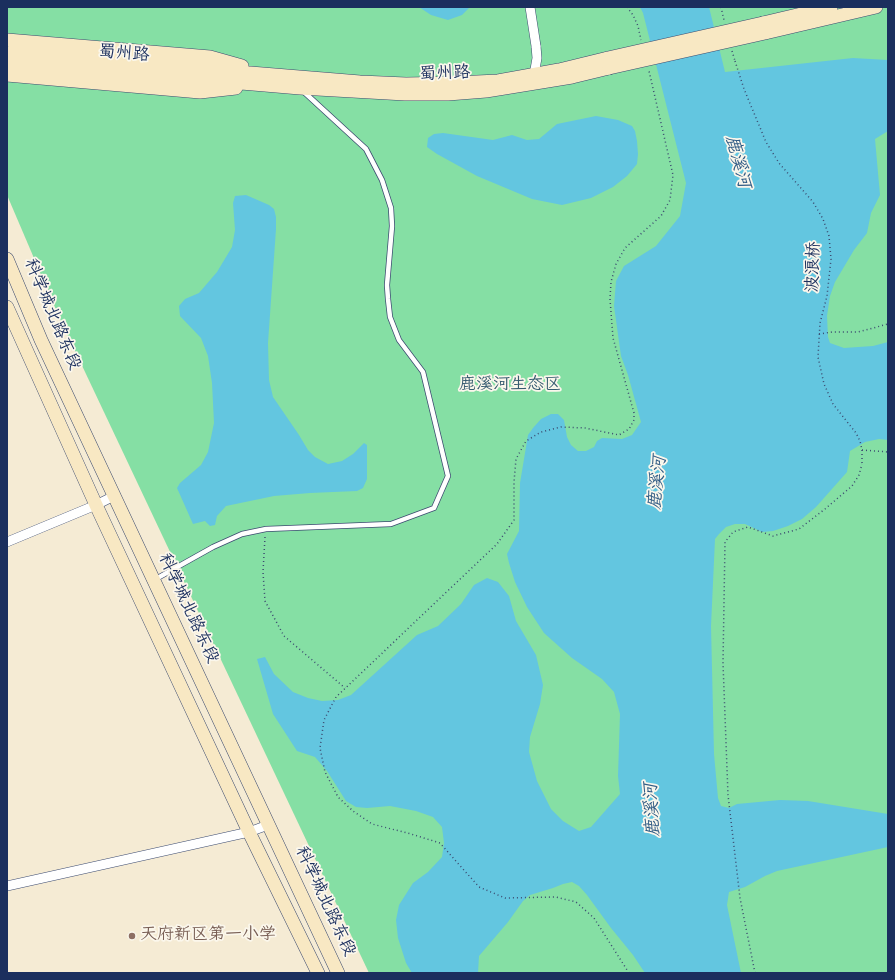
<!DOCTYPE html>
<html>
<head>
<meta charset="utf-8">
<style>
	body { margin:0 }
	#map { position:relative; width:895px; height:980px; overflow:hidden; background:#f5ebd4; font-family:"Indie Flower",sans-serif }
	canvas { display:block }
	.frame { position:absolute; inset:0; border:8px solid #1b2f5e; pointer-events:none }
</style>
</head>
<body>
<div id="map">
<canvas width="895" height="980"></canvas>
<div class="frame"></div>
</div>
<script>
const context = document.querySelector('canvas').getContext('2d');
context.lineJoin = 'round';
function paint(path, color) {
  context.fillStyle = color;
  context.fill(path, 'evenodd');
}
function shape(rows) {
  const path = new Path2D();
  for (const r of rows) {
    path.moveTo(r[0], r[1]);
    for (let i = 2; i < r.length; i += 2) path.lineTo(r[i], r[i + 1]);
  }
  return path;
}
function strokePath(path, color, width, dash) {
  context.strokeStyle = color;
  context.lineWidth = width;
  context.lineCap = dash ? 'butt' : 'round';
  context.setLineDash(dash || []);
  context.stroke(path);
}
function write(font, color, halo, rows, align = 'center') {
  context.font = font + ' "Indie Flower","LXGW WenKai TC",sans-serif';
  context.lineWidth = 3.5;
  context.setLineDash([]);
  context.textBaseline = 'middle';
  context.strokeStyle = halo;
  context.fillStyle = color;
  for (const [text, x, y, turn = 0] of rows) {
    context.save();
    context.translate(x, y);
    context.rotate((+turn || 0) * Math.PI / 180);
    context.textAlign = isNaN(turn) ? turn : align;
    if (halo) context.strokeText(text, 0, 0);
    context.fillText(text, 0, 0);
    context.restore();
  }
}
const green = shape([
	[7,7,888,7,888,973,369,973,60,319,7,195]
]);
const water = shape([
	[419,7,470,7,462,15,448,20,431,15],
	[640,7,709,7,725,72,853,58,888,60,888,131,875,139,880,195,871,213,867,233,854,250,835,282,830,296,827,316,828,337,830,343,844,348,873,346,888,342,888,440,879,439,865,442,850,451,847,472,816,507,802,519,788,526,773,531,762,532,745,524,735,524,726,527,719,534,715,539,711,626,714,754,718,798,721,806,729,808,737,804,780,800,808,801,888,814,888,847,777,871,765,876,745,887,729,892,727,905,741,973,645,973,633,955,611,928,587,895,579,886,572,882,563,884,553,888,530,895,523,901,508,922,479,956,478,973,412,973,406,963,398,938,396,920,399,905,413,883,428,872,442,857,444,843,442,827,433,817,416,811,390,806,367,808,356,807,346,801,327,771,315,757,297,751,273,714,257,659,265,657,274,674,293,692,308,698,322,701,338,700,351,695,417,635,438,626,461,604,474,585,487,578,498,582,509,596,516,621,536,655,543,685,540,704,530,737,529,752,537,781,551,809,563,821,579,831,591,827,620,794,618,776,620,714,614,692,602,679,572,658,544,633,527,607,515,582,509,563,507,554,519,531,520,483,528,435,533,428,541,419,551,414,558,414,564,420,567,437,571,445,578,451,586,451,594,447,597,441,602,438,622,439,632,435,641,422,628,375,621,356,614,306,616,281,624,266,656,246,680,216,686,183,643,13],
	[596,116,618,120,632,126,635,131,637,141,638,154,637,164,627,176,613,187,591,198,562,205,532,199,477,176,437,154,427,147,428,138,434,134,443,133,493,140,512,135,527,140,539,139,557,124],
	[246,195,269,205,274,209,276,217,276,229,268,343,269,380,273,397,299,435,308,450,315,457,328,464,342,461,353,454,364,443,367,445,367,479,363,488,357,491,310,493,274,496,226,506,217,516,215,525,210,526,205,521,193,524,177,488,180,483,201,465,208,452,214,423,212,383,208,356,201,338,180,316,179,306,185,299,199,293,217,272,232,247,235,230,233,203,235,196]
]);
const path = shape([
	[627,7,633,15,638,26,641,40],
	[721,7,724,20],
	[732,51,735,61],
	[819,334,832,332,858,332,888,324],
	[862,450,888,452],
	[265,537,263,572,265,601,284,636,345,688],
	[629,973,594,918,576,902,556,897,505,898,479,887,440,843,411,834,372,824,353,811,338,797,325,772,320,748,324,720,336,697,497,544,514,520,514,482,516,459,526,441,541,432,561,427,585,428,619,435,629,429,634,420,634,413,613,338,610,299,611,282,616,264,625,248,661,216,670,200,673,175,649,71],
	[755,973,740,898,728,795,723,663,725,542,733,532,748,527,773,536,799,529,825,509,852,486,859,475,862,464]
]);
const lane = shape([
	[154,580,213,547,242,534,266,529,391,524,434,508,448,476,423,372,399,340,390,317,388,299,387,285,392,226,391,208,382,180,366,149,304,92]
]);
const street = shape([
	[534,75,537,58,536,46],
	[7,542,96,505,114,496],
	[7,886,249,832,268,825]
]);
const secondary = shape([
	[763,23,831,7],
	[765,33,876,7],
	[7,40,210,57,242,66],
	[7,53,360,82,406,84,456,83,498,81,559,70,608,58],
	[7,63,300,88,405,94,448,94,486,91,572,77,609,68],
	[7,75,200,92,236,88],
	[7,259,41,340,338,973],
	[7,307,96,505,249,832,318,973]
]);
const pathBridge = shape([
	[735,61,744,89,766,142,779,163,813,202,823,219,829,236,831,259,827,296,820,323,818,357,824,384,833,404,856,433,860,441,862,450,862,464]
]);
const streetBridge = shape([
	[530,7,536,46]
]);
const secondaryBridge = shape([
	[608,58,763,23],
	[609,68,765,33]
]);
const markers = [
	[132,936,4,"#8d6e63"]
];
const streetNames = [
	["蜀州路",124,55,5],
	["蜀州路",445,75,-2],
	["波浪桥",815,267,-88],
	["科学城北路东段",51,315,67],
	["科学城北路东段",187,609,65],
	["科学城北路东段",324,902,65]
];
const parkNames = [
	["鹿溪河生态区",510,386]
];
const educationNames = [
	["天府新区第一小学",140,936]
];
const waterNames = [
	["鹿溪河",736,162,75],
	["鹿溪河",659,483,-84],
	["鹿溪河",654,810,-93]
];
paint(green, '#85dfa4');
paint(water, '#63c6e0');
strokePath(lane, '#3c4b70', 6);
strokePath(street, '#3c4b70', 10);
strokePath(secondary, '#3c4b70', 14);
strokePath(path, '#3c4b70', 1.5, [1, 3]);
strokePath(lane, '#fff', 4.5);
strokePath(street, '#fff', 9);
strokePath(secondary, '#f8e8c3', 13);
strokePath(streetBridge, '#3c4b70', 10, []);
strokePath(secondaryBridge, '#3c4b70', 14, []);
strokePath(pathBridge, '#3c4b70', 1.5, [1, 3]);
strokePath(streetBridge, '#fff', 9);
strokePath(secondaryBridge, '#f8e8c3', 13);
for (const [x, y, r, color] of markers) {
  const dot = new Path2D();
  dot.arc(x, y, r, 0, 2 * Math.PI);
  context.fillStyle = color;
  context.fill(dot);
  strokePath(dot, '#fbf7ec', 1.5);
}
write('17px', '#1b2f5e', '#fbf7ec', streetNames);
write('17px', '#365b70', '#fbf7ec', parkNames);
write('17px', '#785e54', '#fbf7ec', educationNames, 'left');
write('italic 18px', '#315c85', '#fbf7ec', waterNames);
</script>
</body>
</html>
